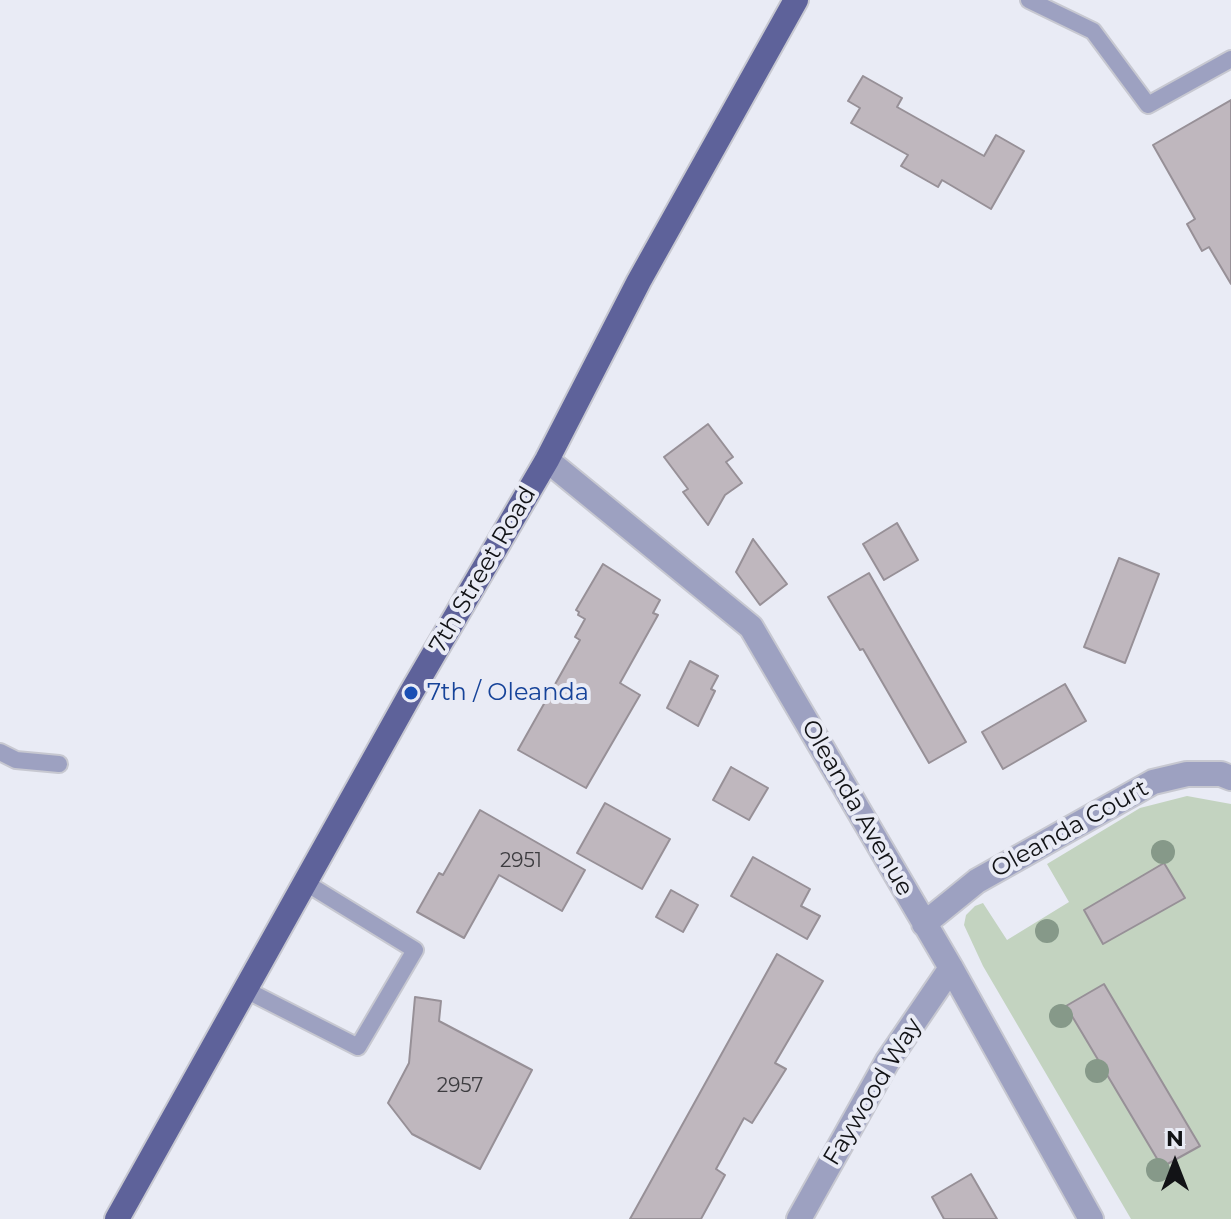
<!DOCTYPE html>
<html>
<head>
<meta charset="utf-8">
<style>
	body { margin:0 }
	#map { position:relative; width:1231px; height:1219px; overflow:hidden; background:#e9ebf5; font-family:Montserrat,sans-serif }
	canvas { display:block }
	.north { position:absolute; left:1135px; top:1123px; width:80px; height:80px; -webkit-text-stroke:6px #e9ebf5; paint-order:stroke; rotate:0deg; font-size:22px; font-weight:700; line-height:32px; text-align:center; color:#121316 }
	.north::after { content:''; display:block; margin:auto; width:28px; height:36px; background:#121316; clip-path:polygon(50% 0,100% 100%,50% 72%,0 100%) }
</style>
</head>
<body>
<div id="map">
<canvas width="1231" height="1219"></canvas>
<div class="north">N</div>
</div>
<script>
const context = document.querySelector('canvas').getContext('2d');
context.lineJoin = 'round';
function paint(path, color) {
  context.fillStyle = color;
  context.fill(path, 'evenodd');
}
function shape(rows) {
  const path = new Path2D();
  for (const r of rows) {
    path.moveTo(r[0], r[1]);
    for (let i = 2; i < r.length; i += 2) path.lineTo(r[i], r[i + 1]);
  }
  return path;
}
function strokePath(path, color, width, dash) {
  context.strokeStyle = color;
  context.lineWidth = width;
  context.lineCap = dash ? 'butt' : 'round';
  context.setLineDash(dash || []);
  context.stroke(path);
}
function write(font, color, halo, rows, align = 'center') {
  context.font = font + ' Montserrat,sans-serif';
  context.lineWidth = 8;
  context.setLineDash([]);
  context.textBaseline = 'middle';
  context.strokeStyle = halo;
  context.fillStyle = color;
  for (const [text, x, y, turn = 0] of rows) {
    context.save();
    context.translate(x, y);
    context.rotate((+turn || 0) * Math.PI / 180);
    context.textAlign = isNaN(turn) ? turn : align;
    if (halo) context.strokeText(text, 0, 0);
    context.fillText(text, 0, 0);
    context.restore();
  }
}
const green = shape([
	[1187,796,1231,804,1231,1219,1131,1219,983,966,964,925,966,915,975,906,983,903,1007,940,1069,902,1047,864,1140,808]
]);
const building = shape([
	[863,76,902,98,897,107,984,156,996,135,1024,151,991,209,942,180,938,187,901,166,908,155,851,123,860,108,848,101,863,76],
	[1231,100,1231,284,1209,247,1202,251,1187,224,1195,219,1153,145,1231,100],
	[708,424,733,457,726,462,742,483,725,495,708,525,683,492,688,489,664,457,708,424],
	[897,523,918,560,884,580,863,544,897,523],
	[753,539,787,584,760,605,736,572,753,539],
	[1119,558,1159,574,1125,663,1084,647,1119,558],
	[603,564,660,600,653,613,658,615,620,683,640,695,586,788,518,750,580,640,575,637,585,619,578,615,579,612,576,610,603,564],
	[869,573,966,742,929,763,863,649,860,650,828,597,869,573],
	[690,661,718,676,711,689,715,691,698,726,667,708,690,661],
	[1065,684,1086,721,1003,769,982,732,1065,684],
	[731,767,768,788,749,820,713,800,731,767],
	[605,803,670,839,642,889,577,853,605,803],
	[480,810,585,870,562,911,499,875,464,938,417,912,439,873,443,875,480,810],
	[753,857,810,889,801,906,820,916,807,939,731,896,753,857],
	[1164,863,1185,898,1103,944,1084,910,1164,863],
	[671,890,698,905,683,932,656,917,671,890],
	[777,954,823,981,775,1063,786,1069,752,1123,744,1118,716,1169,725,1175,701,1219,630,1219,777,954],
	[1104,984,1200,1146,1162,1167,1066,1006,1104,984],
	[415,997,441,1001,439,1021,532,1070,480,1169,412,1134,388,1103,409,1063,415,997],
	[971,1174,997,1219,944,1219,932,1197,971,1174]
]);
const lane = shape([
	[1029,0,1093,31,1148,105,1231,59],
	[0,752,16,760,59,764],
	[246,990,358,1047,415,950,306,883]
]);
const street = shape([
	[547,460,751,627,951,968,1091,1219],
	[924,924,977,881,1153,782,1187,774,1221,774,1231,778],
	[799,1219,887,1062,951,968]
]);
const primary = shape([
	[117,1219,411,693,547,460,639,281,796,0]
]);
const trees = [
	[1163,852],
	[1047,931],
	[1061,1016],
	[1097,1071],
	[1158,1170]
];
const markers = [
	[411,693,8,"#1a4fb4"]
];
const numberNames = [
	["2951",521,861],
	["2957",460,1086]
];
const streetNames = [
	["7th Street Road",483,570,-60],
	["Oleanda Avenue",857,808,60],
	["Oleanda Court",1070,829,-29],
	["Faywood Way",873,1092,-59]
];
const transitNames = [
	["7th / Oleanda",427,693]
];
paint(green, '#c3d3c0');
paint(building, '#bfb7be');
strokePath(building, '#979097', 2);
strokePath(lane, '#c7c8d1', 20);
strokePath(street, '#c7c8d1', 28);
strokePath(primary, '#c7c8d1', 28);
strokePath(lane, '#9da1c1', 16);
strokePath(street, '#9da1c1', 24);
strokePath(primary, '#5e629a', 24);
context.fillStyle = '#869989';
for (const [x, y] of trees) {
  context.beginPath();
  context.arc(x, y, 12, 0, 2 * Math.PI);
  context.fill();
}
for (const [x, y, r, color] of markers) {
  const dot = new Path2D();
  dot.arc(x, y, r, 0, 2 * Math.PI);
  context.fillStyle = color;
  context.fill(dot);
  strokePath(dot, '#e9ebf5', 3);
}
write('20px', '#3d3c40', null, numberNames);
write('24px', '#121316', '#e9ebf5', streetNames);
write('24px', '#164399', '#e9ebf5', transitNames, 'left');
</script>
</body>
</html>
